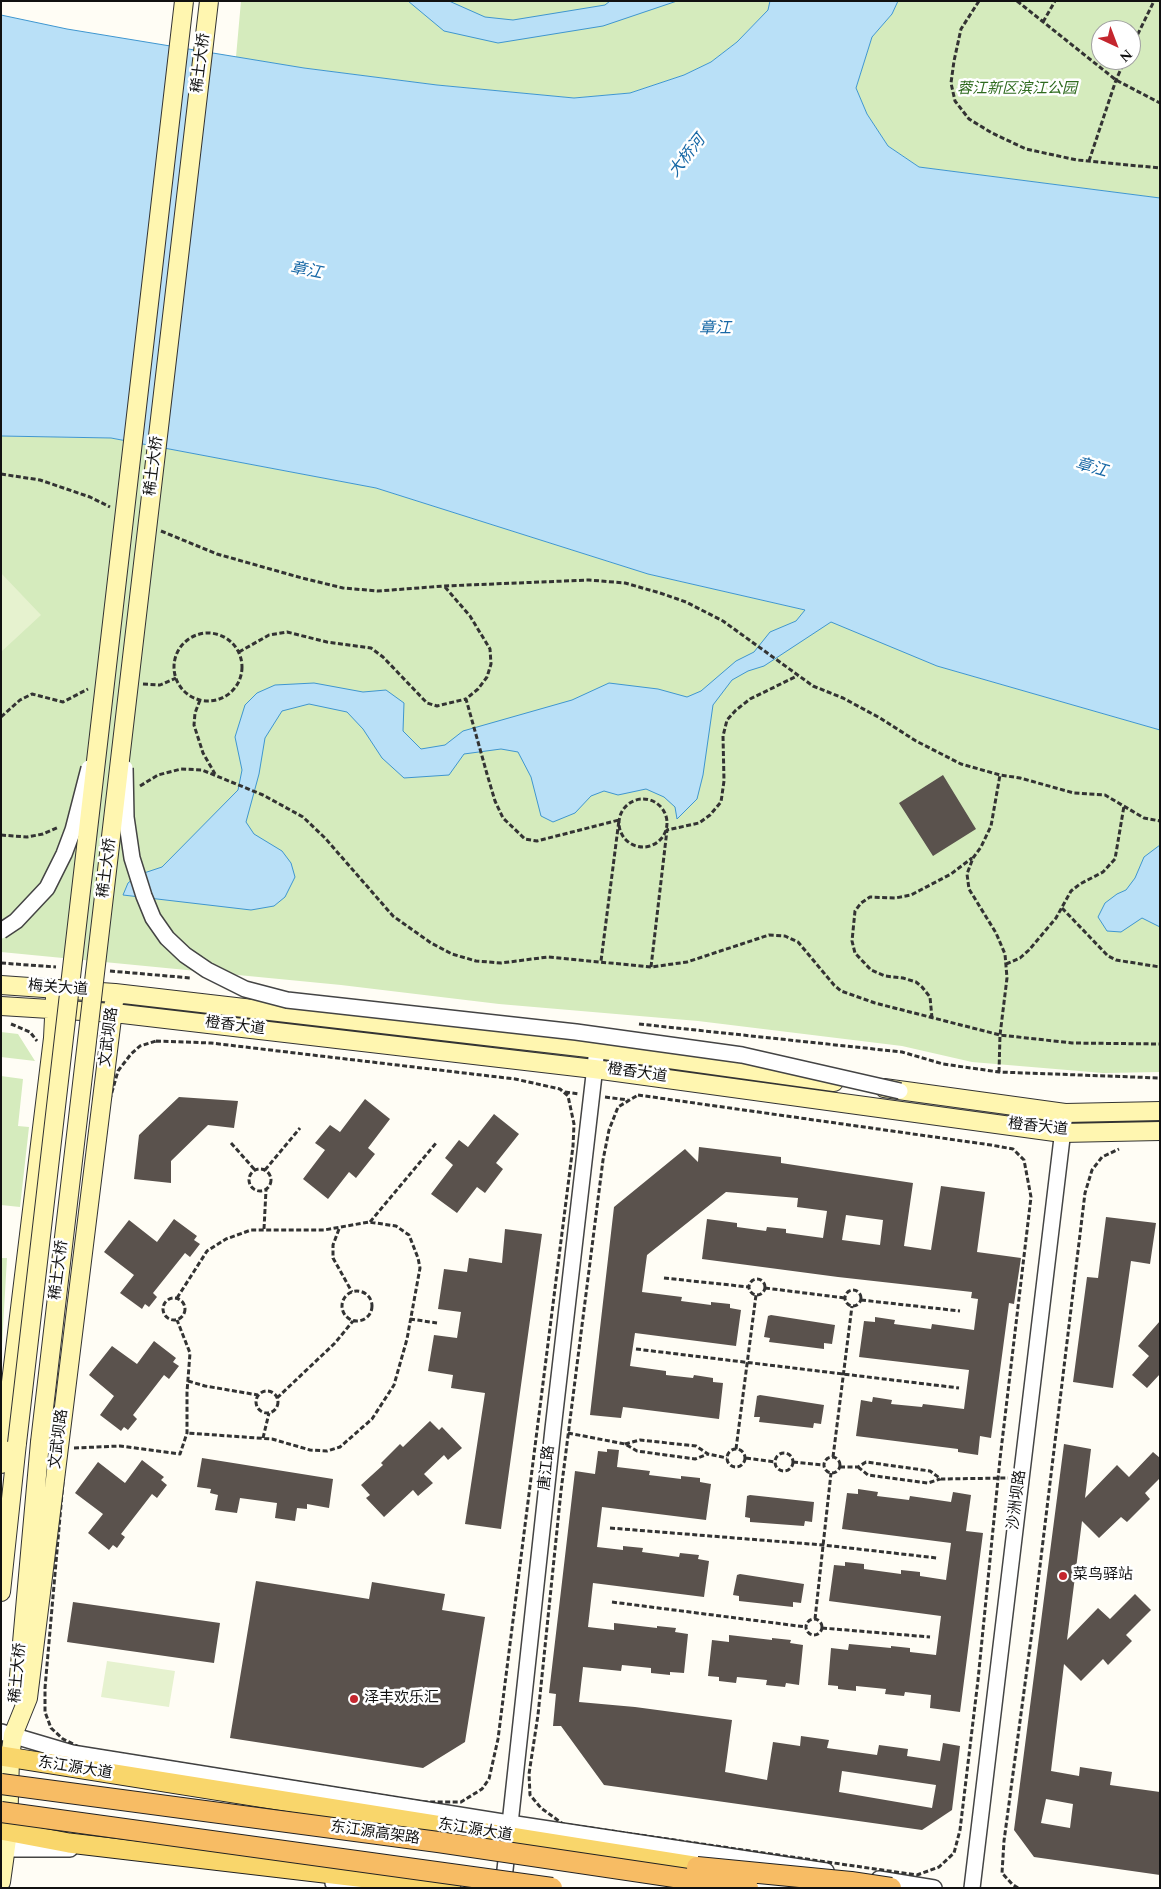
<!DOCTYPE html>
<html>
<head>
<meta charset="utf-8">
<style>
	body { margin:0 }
	#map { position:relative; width:1161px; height:1889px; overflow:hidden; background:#fffdf5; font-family:Spectral,serif }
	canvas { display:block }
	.frame { position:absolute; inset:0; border:2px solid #111; pointer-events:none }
	.north { position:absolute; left:1091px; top:20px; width:50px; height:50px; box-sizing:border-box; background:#fff; border:1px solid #a0a0a0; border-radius:50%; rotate:137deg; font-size:14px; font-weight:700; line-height:20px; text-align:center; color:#111 }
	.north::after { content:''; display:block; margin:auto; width:18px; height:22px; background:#c4262e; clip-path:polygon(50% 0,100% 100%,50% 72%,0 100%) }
</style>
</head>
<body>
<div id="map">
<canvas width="1161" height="1889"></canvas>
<div class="frame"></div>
<div class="north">N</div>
</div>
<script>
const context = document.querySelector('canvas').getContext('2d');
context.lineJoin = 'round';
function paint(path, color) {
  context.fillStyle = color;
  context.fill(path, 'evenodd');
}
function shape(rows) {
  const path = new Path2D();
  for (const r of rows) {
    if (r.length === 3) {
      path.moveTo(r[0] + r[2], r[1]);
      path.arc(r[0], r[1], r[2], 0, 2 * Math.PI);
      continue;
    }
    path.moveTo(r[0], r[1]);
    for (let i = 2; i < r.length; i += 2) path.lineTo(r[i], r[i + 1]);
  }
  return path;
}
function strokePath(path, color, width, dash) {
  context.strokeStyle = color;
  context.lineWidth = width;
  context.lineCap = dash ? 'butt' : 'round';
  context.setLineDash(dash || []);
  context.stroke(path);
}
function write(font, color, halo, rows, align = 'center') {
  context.font = font + ' Spectral,"Noto Sans SC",serif';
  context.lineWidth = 5;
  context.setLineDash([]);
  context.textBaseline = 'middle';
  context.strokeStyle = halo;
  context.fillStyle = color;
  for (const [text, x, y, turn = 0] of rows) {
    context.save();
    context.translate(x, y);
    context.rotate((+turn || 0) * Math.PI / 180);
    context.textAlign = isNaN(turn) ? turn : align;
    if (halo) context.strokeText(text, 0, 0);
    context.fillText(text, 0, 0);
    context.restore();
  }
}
const green = shape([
	[241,1,770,1,768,10,737,42,711,62,684,75,630,93,574,98,437,85,304,68,236,57],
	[898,1,1160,1,1160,198,919,167,888,146,867,114,856,88,872,37,892,14],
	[1101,30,1131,30,1131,60,1101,60],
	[1,436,111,438,376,488,648,574,805,610,937,666,1160,730,1160,1072,1103,1073,972,1062,902,1046,698,1021,499,1004,341,985,1,952],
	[1,1032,18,1034,35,1061,1,1057],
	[1,1076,23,1079,18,1126,29,1127,20,1207,1,1205],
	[1,1258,7,1258,1,1362]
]);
const pitch = shape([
	[1,573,41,615,1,652],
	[107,1661,175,1671,169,1707,101,1697]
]);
const water = shape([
	[408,1,449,1,485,17,513,20,605,5,610,1,677,1,603,26,498,43,444,31,408,1],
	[770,1,898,1,892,14,872,37,856,88,867,114,888,146,919,167,1160,198,1160,730,937,666,831,622,764,666,748,671,732,680,713,705,703,775,697,799,677,819,675,807,664,797,646,789,618,795,604,791,591,796,575,813,553,822,541,816,531,777,518,752,501,749,464,754,449,775,404,778,382,758,363,729,347,712,309,704,282,711,265,738,259,774,246,822,254,834,282,851,291,863,295,877,285,897,274,906,251,910,123,895,128,883,138,875,162,867,238,790,242,770,235,737,245,705,257,693,275,685,314,683,363,692,386,690,404,703,403,731,421,749,445,745,463,731,572,700,609,683,658,689,687,697,701,691,736,661,754,652,770,632,796,621,805,610,648,574,376,488,111,438,1,436,1,15,67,29,304,68,437,85,574,98,630,93,684,75,711,62,737,42,768,10,770,1],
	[1160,845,1160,927,1142,918,1121,932,1107,931,1098,917,1105,903,1117,894,1126,890,1135,878,1144,857,1160,845]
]);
const building = shape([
	[943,775,976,829,933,856,899,803],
	[179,1097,238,1101,234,1128,208,1125,171,1161,171,1183,134,1179,139,1135],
	[365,1099,390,1119,368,1148,375,1154,356,1178,349,1172,328,1199,303,1179,325,1150,315,1143,330,1125,340,1132],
	[494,1114,519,1134,496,1163,503,1169,485,1193,477,1187,457,1213,431,1194,453,1165,445,1158,459,1140,468,1147],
	[699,1147,781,1157,781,1163,913,1183,904,1246,931,1250,941,1186,985,1192,977,1252,1021,1258,1014,1304,1009,1303,991,1438,980,1436,978,1455,958,1452,958,1449,856,1436,861,1400,872,1402,873,1397,892,1400,891,1404,922,1407,923,1404,964,1409,969,1370,859,1357,864,1321,875,1322,875,1317,895,1320,894,1324,931,1329,932,1324,974,1330,978,1299,971,1298,972,1292,838,1277,702,1259,707,1219,737,1223,737,1227,766,1231,767,1227,786,1229,786,1233,823,1238,827,1211,797,1207,798,1198,726,1192,647,1255,642,1292,682,1297,681,1301,711,1305,711,1302,730,1304,730,1308,741,1310,736,1346,635,1333,630,1366,666,1371,666,1375,693,1378,694,1375,713,1378,713,1382,723,1383,719,1419,623,1407,621,1418,590,1415,614,1207,685,1149,698,1162],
	[846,1215,883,1220,880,1245,842,1240],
	[1106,1217,1156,1223,1150,1264,1131,1261,1113,1388,1073,1382,1087,1277,1098,1278],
	[174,1219,197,1236,194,1240,200,1244,190,1257,185,1253,153,1293,157,1297,149,1307,145,1304,142,1309,120,1293,134,1275,104,1252,129,1220,157,1242],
	[505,1229,542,1234,501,1529,465,1524,485,1393,451,1388,453,1375,428,1371,434,1335,457,1338,461,1312,438,1309,444,1269,467,1272,469,1258,502,1263],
	[771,1315,835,1325,832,1344,824,1343,824,1349,769,1342,770,1338,764,1337,768,1316],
	[1160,1321,1160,1374,1147,1388,1132,1375,1149,1356,1138,1346],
	[154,1341,176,1358,173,1362,179,1366,169,1379,164,1375,133,1415,137,1419,128,1430,124,1427,121,1431,100,1415,114,1396,89,1375,112,1346,137,1364],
	[760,1395,824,1405,821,1424,814,1423,813,1428,759,1422,760,1417,754,1417,757,1396],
	[430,1421,439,1430,442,1427,462,1448,448,1460,444,1455,424,1474,433,1483,418,1496,413,1490,384,1517,366,1498,370,1495,361,1485,383,1465,381,1463,400,1444,403,1447],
	[1064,1444,1091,1449,1085,1498,1117,1465,1129,1477,1153,1452,1160,1458,1160,1478,1145,1493,1150,1499,1127,1522,1121,1517,1099,1538,1082,1521,1067,1640,1098,1608,1110,1619,1135,1594,1151,1610,1126,1635,1132,1641,1108,1665,1103,1659,1081,1681,1064,1664,1051,1771,1079,1776,1080,1767,1112,1772,1110,1785,1160,1792,1160,1875,1034,1857,1014,1830],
	[1046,1799,1073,1804,1070,1828,1041,1823],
	[607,1449,619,1450,617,1467,650,1471,649,1475,681,1479,681,1476,700,1478,700,1482,711,1484,706,1520,602,1507,597,1547,623,1550,623,1546,643,1548,642,1552,679,1557,680,1553,699,1555,698,1559,709,1561,704,1597,593,1583,588,1627,614,1630,614,1623,657,1628,657,1626,676,1628,675,1632,688,1634,684,1673,670,1672,670,1675,651,1673,651,1668,622,1665,621,1671,583,1667,579,1702,635,1707,732,1720,725,1772,767,1780,773,1742,800,1746,801,1736,829,1740,827,1748,877,1755,879,1745,908,1749,907,1756,940,1761,943,1743,960,1746,952,1810,922,1830,604,1785,561,1726,553,1726,556,1694,549,1693,575,1471,595,1474,598,1451,607,1452],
	[842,1771,936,1785,932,1808,839,1792],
	[202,1458,333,1479,329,1508,307,1504,307,1509,297,1508,295,1521,275,1518,277,1503,240,1498,237,1513,215,1510,218,1495,210,1493,211,1489,197,1487],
	[142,1460,164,1477,161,1480,167,1485,157,1498,152,1494,121,1534,125,1537,117,1548,113,1545,109,1550,88,1533,103,1514,75,1493,98,1462,125,1483],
	[858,1489,878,1492,877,1496,909,1500,910,1496,951,1502,953,1492,971,1495,966,1531,983,1533,960,1712,930,1708,931,1695,905,1692,904,1696,885,1694,886,1689,856,1686,856,1691,838,1689,838,1686,828,1685,831,1648,848,1650,849,1644,891,1648,891,1646,910,1648,910,1652,936,1655,941,1616,829,1601,834,1565,845,1566,845,1562,864,1564,864,1569,901,1574,901,1570,920,1572,920,1576,946,1580,951,1543,842,1529,847,1493,858,1494],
	[750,1495,814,1502,812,1522,805,1521,804,1526,750,1522,750,1518,745,1517,747,1496],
	[740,1574,804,1584,801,1603,793,1602,793,1607,739,1601,739,1596,733,1595,737,1575],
	[256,1581,369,1599,372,1582,445,1594,442,1610,485,1617,465,1742,423,1768,230,1738],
	[73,1602,220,1623,214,1663,67,1642],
	[729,1635,772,1640,772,1638,791,1640,790,1643,803,1645,799,1685,786,1683,785,1687,766,1685,767,1680,737,1677,736,1683,719,1681,719,1677,708,1676,712,1640,729,1642]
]);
const path = shape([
	[979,1,961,29,954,61,951,83,955,101,969,119,992,133,1026,149,1077,160,1160,168],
	[1017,1,1116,80,1160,103],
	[1043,22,1055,1],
	[1131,48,1154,1],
	[1089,161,1116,80,1125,60],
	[1,474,40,480,90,497,110,507],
	[161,531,217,554,302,578,343,588,378,591,444,586,589,580,625,583,660,593,686,602,723,621,813,686,843,698,880,718,916,741,961,764,1000,775,1020,778,1074,793,1105,795,1144,818,1160,821],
	[445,587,470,616,490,649,491,664,487,677,478,689,466,699,487,774,495,801,503,818,525,839,537,841,619,820,601,961],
	[208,667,34],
	[239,652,269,635,287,632,327,642,371,648,383,657,427,703,437,706,466,699],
	[143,684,160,685,176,678],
	[200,700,195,713,194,725,203,753,215,774],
	[1,717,20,700,32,694,63,702,88,689],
	[140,786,158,775,181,769,202,770,263,795,303,817,325,838,393,916,431,943,452,954,476,961,501,963,548,957,651,967,687,962,769,935,785,936,798,942,834,985,841,991,875,1003,1000,1035,1072,1043,1160,1044],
	[643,823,24],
	[1,835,27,837,43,834,59,827],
	[1062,908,1108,956,1116,960,1160,967],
	[1,963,56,967],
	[1006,964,1020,958,1029,950,1056,918,1071,891,1080,884,1103,872,1115,859,1124,806],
	[651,967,667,830,699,823,710,815,721,802,724,781,723,736,727,720,736,710,750,699,797,676],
	[110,971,191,978],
	[932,1018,930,997,922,987,916,982,903,978,885,976,871,970,855,953,852,941,855,911,861,903,870,897,895,898,911,895,951,874,972,858],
	[11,1024,30,1032,37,1041],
	[639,1024,902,1052,943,1064,999,1072,1160,1078],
	[156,1041,211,1043,515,1079,560,1089,568,1096,574,1124,573,1146,498,1739,489,1779,482,1789,461,1802,423,1802,81,1748,63,1739,51,1728,45,1712,45,1688,66,1448,110,1099,118,1071,131,1054,140,1046,156,1041],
	[999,1072,1000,1035,1007,978,1005,954,996,933,969,889,967,874,973,858,981,847,991,826,1000,775],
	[565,1092,579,1094],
	[638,1095,991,1145,1013,1149,1024,1160,1031,1197,1000,1459,978,1680,960,1830,954,1853,939,1867,917,1875,563,1824,541,1808,530,1795,529,1774,538,1715,561,1491,603,1160,609,1130,618,1107,638,1095],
	[605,1097,628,1100],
	[231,1143,255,1170],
	[260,1180,11],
	[265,1170,300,1128],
	[370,1222,436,1143],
	[264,1229,266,1190],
	[339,1229,333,1245,333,1258,352,1292],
	[664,1278,749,1287],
	[757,1287,8],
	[765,1288,845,1298],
	[853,1298,8],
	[357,1306,15],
	[174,1309,11],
	[177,1298,207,1251,226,1239,251,1230,324,1230,369,1222,396,1226,409,1235,418,1258,420,1268,407,1339,394,1385,372,1419,340,1447,327,1451,310,1450,272,1439,187,1433],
	[861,1300,960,1311],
	[410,1319,437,1323],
	[636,1349,959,1388],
	[188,1381,205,1386,258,1395],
	[267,1402,11],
	[277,1398,335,1343,353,1321],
	[568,1433,625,1444,637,1451,695,1459,708,1454],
	[263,1438,269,1413],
	[625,1444,640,1440,696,1446,708,1454,727,1458],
	[74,1448,120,1446,180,1454,187,1433,187,1392,190,1353,177,1320],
	[736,1449,756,1295],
	[736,1458,9],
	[784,1462,9],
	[833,1457,852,1306],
	[832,1465,8],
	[746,1458,775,1462],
	[793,1462,824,1465],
	[840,1467,858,1467,866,1462,930,1471,941,1479,1008,1478],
	[858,1467,868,1475,928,1483,940,1479],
	[610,1528,823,1545,937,1558],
	[612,1602,806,1627],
	[815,1619,831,1473],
	[814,1627,8],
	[822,1628,930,1637],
	[1018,1888,1012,1884,1002,1873,1004,1841,1033,1624,1085,1193,1092,1170,1102,1157,1119,1149]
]);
const tertiary = shape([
	[1,1732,72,1753,509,1823,826,1871],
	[1,1849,70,1849],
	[879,1879,934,1888],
	[333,1883,365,1888],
	[503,1888,553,1429,597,1049],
	[972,1888,1065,1113]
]);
const secondary = shape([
	[1,985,115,993,597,1049,834,1082],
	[1,1006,114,1013,594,1069,1062,1133,1160,1131],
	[884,1088,1065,1113,1160,1111],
	[1,1464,53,1038,55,998],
	[1,1592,17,1443],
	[18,1687,40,1442],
	[1,1882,8,1832,10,1758,13,1735,28,1698,114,1002]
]);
const primary = shape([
	[1,1756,712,1869],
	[1,1830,69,1843,451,1888]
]);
const tertiaryBridge = shape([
	[125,768,126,817,132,858,144,896,153,918,167,938,185,955,207,970,245,989,287,1000,576,1032,742,1055,900,1091],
	[1,931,16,921,47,888,64,854,73,830,89,768]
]);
const secondaryBridge = shape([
	[40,1442,209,1],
	[17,1443,184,1]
]);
const trunkBridge = shape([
	[1,1784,438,1842,748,1888],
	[1,1812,552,1888],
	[697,1867,851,1882,891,1888]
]);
const markers = [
	[1063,1576,5,"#c4262e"],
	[354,1699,5,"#c4262e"]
];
const streetNames = [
	["稀土大桥",202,63,-83],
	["稀土大桥",155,466,-83],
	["稀土大桥",108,868,-83],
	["梅关大道",58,989,4],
	["橙香大道",235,1027,7],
	["文武坝路",110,1037,-83],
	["橙香大道",637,1074,8],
	["橙香大道",1038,1128,6],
	["稀土大桥",60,1270,-83],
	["文武坝路",60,1439,-83],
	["唐江路",548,1468,-84],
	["沙洲坝路",1018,1500,-83],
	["稀土大桥",19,1673,-85],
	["东江源大道",75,1769,9],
	["东江源大道",475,1831,9],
	["东江源高架路",375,1834,8]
];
const parkNames = [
	["蓉江新区滨江公园",1017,90]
];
const poiNames = [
	["菜鸟驿站",1073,1576],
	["泽丰欢乐汇",364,1699]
];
const waterNames = [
	["大桥河",688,157,-52],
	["章江",306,272,11],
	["章江",715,330],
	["章江",1091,469,16]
];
paint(green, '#d5ebbd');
paint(pitch, '#e6f2cf');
paint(water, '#b9e0f7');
strokePath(water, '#3f96cf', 1);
paint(building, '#5a524d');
strokePath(tertiary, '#444', 18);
strokePath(secondary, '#333', 20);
strokePath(primary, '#222', 21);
strokePath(path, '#333', 3, [5, 2.5]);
strokePath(tertiary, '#fff', 15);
strokePath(secondary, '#fff6b0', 18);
strokePath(primary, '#f9d66b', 19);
strokePath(tertiaryBridge, '#444', 18, []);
strokePath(secondaryBridge, '#333', 20, []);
strokePath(trunkBridge, '#222', 22, []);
strokePath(tertiaryBridge, '#fff', 15);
strokePath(secondaryBridge, '#fff6b0', 18);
strokePath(trunkBridge, '#f7bc64', 20);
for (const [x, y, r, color] of markers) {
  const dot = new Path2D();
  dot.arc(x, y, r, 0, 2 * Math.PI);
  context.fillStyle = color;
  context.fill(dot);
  strokePath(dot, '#fff', 2);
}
write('15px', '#111', '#fff', streetNames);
write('italic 15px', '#2f6b1f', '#fff', parkNames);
write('15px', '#111', '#fff', poiNames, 'left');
write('italic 16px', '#1768a6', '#fff', waterNames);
</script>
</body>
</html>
